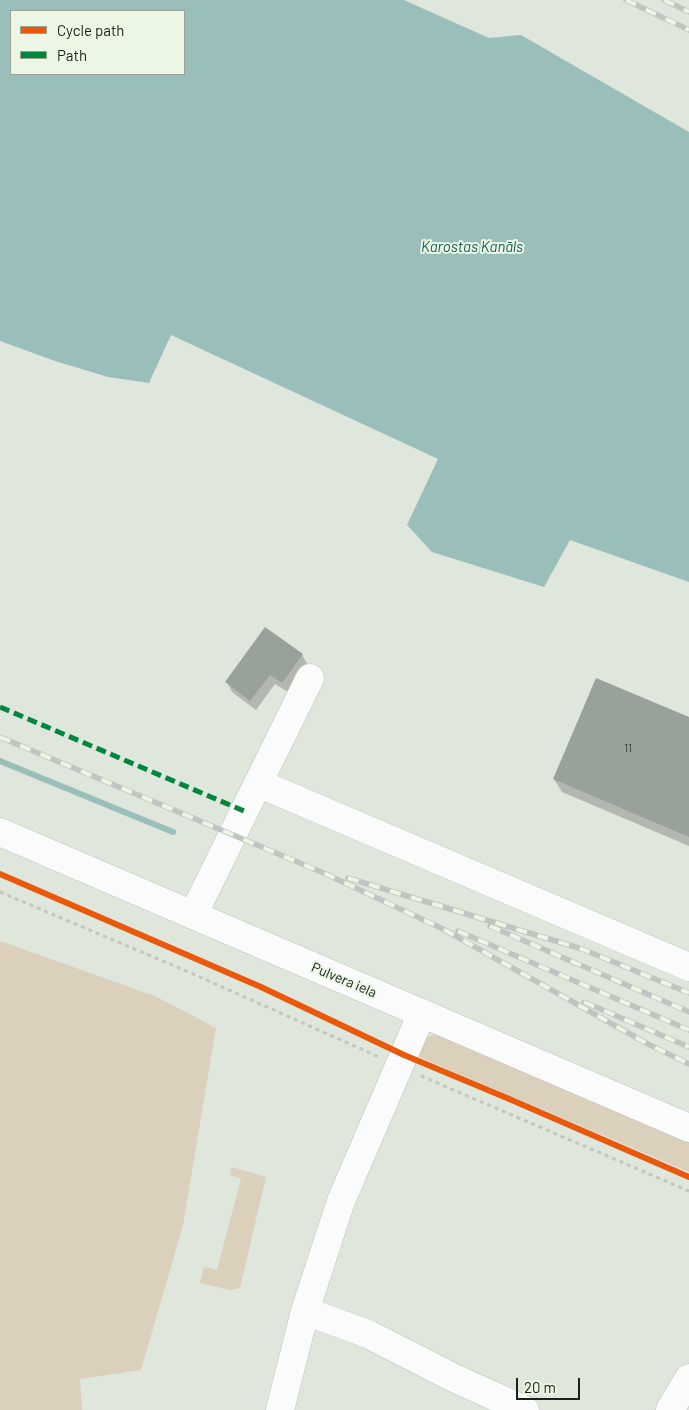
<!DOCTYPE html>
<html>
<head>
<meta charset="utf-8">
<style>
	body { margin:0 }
	#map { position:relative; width:689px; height:1410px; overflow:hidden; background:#dfe6db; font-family:Barlow,sans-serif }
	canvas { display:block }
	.legend { position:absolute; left:10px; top:10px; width:175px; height:65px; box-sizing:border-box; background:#ebf7e4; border:1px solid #98a193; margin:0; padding:6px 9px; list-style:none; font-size:15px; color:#1b2019 }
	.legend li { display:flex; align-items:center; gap:10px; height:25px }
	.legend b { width:25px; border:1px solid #98a193 }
	.scale { position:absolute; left:516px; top:1378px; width:64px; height:22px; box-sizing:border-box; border:2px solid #1b2019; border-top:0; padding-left:6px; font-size:15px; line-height:18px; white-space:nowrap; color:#1b2019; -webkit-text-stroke:4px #ebf7e4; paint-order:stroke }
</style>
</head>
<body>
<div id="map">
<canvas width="689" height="1410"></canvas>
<ul class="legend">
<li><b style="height:6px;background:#e8590c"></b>Cycle path</li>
<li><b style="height:6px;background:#00873e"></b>Path</li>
</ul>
<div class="scale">20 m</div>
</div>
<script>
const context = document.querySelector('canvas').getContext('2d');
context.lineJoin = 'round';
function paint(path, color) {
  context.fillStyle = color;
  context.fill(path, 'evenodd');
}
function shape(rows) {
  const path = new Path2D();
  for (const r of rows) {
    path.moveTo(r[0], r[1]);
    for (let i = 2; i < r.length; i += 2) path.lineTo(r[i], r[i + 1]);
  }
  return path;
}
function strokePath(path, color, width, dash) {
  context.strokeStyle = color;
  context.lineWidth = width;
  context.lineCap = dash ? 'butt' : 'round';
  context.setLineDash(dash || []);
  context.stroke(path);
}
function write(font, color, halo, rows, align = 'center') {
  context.font = font + ' Barlow,sans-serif';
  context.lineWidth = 4;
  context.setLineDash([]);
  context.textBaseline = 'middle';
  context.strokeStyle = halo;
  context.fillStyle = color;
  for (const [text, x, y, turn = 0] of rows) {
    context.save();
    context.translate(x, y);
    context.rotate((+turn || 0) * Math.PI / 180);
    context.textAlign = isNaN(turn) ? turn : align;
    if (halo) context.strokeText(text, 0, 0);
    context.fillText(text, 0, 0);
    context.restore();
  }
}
const green = shape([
	[0,941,155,996,216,1028,183,1225,141,1370,80,1379,82,1410,0,1410],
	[437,1034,689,1142,689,1172,415,1055,424,1038],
	[232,1167,266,1177,240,1288,230,1290,200,1283,204,1267,217,1270,241,1179,230,1175]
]);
const water = shape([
	[0,0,404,0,489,38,521,35,689,132,689,582,570,540,544,587,432,552,407,525,438,459,171,335,149,383,108,377,55,361,0,341],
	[11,11,184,11,184,74,11,74]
]);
const shadow = shape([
	[265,629,302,655,308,665,288,692,275,684,256,710,232,692,227,682],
	[689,719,689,846,562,792,554,779]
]);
const stream = shape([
	[0,761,173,832]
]);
const building = shape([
	[265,627,303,654,282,683,270,675,250,701,225,682],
	[596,678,689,717,689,837,553,779]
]);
const path = shape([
	[0,892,191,973,379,1057],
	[421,1076,689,1191]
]);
const minor = shape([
	[258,783,689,967],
	[193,915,310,678],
	[305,1311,368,1334,454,1378,525,1410],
	[280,1410,305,1311,341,1201,422,1013],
	[670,1410,689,1378]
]);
const major = shape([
	[0,832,689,1128]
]);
const rail = shape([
	[626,0,689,30],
	[664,0,689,12],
	[0,737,326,874,377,898,443,929,646,1043,689,1064],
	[348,878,582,949,689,993],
	[490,926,689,1012],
	[458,931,689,1030],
	[584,1002,689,1047]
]);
const quiet = shape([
	[0,707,244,811]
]);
const cycleway = shape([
	[0,874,261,987,404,1055,507,1098,689,1177]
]);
const numberNames = [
	["11",628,748]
];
const streetNames = [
	["Pulvera iela",344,980,23]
];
const waterNames = [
	["Karostas Kanāls",472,247]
];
paint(green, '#dad0bb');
paint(water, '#9abfba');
paint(shadow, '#0003');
strokePath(stream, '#9abfba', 6);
paint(building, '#98a29a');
strokePath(minor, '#bec4bc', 29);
strokePath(major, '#bec4bc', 29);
strokePath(path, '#c3c6c1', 3, [4, 4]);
strokePath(minor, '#fafbfa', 28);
strokePath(major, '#fafbfa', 28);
strokePath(rail, '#c2c4c1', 5.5);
strokePath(rail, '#ebf7e4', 4, [11]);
strokePath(quiet, '#00873e', 5, [10, 5]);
strokePath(cycleway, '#e8590c', 6);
write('11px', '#3a4039', null, numberNames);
write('14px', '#1b2019', '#ebf7e4', streetNames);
write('italic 15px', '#175d5b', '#ebf7e4', waterNames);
</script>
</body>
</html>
